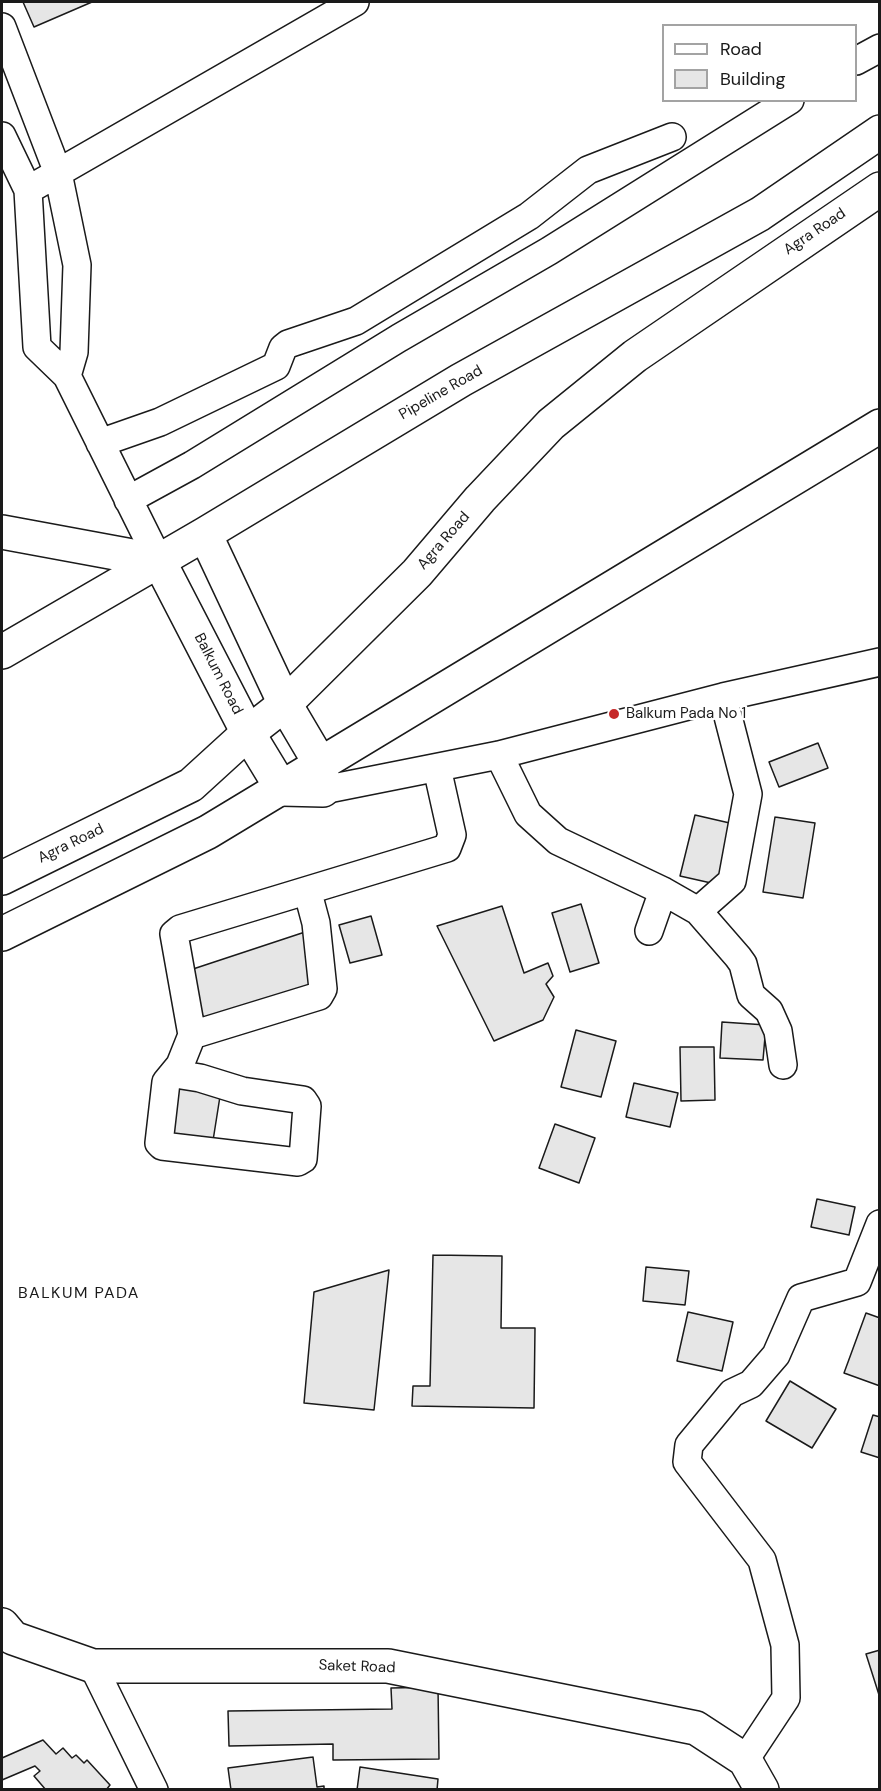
<!DOCTYPE html>
<html>
<head>
<meta charset="utf-8">
<style>
	body { margin:0 }
	#map { position:relative; width:881px; height:1791px; overflow:hidden; background:#fff; font-family:"DM Sans",sans-serif }
	canvas { display:block }
	.frame { position:absolute; inset:0; border:3px solid #1a1a1a; pointer-events:none }
	.legend { position:absolute; left:662px; top:24px; width:195px; height:78px; box-sizing:border-box; background:#fff; border:2px solid #a3a3a3; margin:0; padding:8px 10px; list-style:none; font-size:18px; color:#1a1a1a }
	.legend li { display:flex; align-items:center; gap:12px; height:30px }
	.legend b { width:30px; border:2px solid #a3a3a3 }
</style>
</head>
<body>
<div id="map">
<canvas width="881" height="1791"></canvas>
<div class="frame"></div>
<ul class="legend">
<li><b style="height:8px;background:#fff"></b>Road</li>
<li><b style="height:16px;background:#e6e6e6"></b>Building</li>
</ul>
</div>
<script>
const context = document.querySelector('canvas').getContext('2d');
context.lineJoin = 'round';
function paint(path, color) {
  context.fillStyle = color;
  context.fill(path, 'evenodd');
}
function shape(rows) {
  const path = new Path2D();
  for (const r of rows) {
    path.moveTo(r[0], r[1]);
    for (let i = 2; i < r.length; i += 2) path.lineTo(r[i], r[i + 1]);
  }
  return path;
}
function strokePath(path, color, width, dash) {
  context.strokeStyle = color;
  context.lineWidth = width;
  context.lineCap = dash ? 'butt' : 'round';
  context.setLineDash(dash || []);
  context.stroke(path);
}
function write(font, color, halo, rows, align = 'center') {
  context.font = font + ' "DM Sans",sans-serif';
  context.lineWidth = 4.5;
  context.setLineDash([]);
  context.textBaseline = 'middle';
  context.strokeStyle = halo;
  context.fillStyle = color;
  for (const [text, x, y, turn = 0] of rows) {
    context.save();
    context.translate(x, y);
    context.rotate((+turn || 0) * Math.PI / 180);
    context.textAlign = isNaN(turn) ? turn : align;
    if (halo) context.strokeText(text, 0, 0);
    context.fillText(text, 0, 0);
    context.restore();
  }
}
const building = shape([
	[23,2,92,2,34,27,23,2],
	[818,743,828,768,779,787,769,762,818,743],
	[695,815,734,824,720,885,680,876,695,815],
	[775,817,815,823,803,898,763,892,775,817],
	[581,904,599,963,570,972,552,913,581,904],
	[502,906,524,973,548,963,553,976,546,984,554,997,543,1020,494,1041,437,926,502,906],
	[371,916,382,955,350,963,339,925,371,916],
	[305,932,312,987,203,1023,187,971,305,932],
	[722,1022,766,1025,763,1060,720,1058,722,1022],
	[576,1030,616,1041,601,1097,561,1087,576,1030],
	[680,1047,714,1047,715,1100,681,1101,680,1047],
	[634,1083,678,1093,670,1127,626,1117,634,1083],
	[177,1085,221,1090,212,1147,164,1143,177,1085],
	[555,1124,595,1138,579,1183,539,1168,555,1124],
	[817,1199,855,1207,849,1235,811,1227,817,1199],
	[433,1255,502,1256,501,1328,535,1328,534,1408,412,1406,413,1386,430,1386,433,1255],
	[646,1267,689,1271,685,1305,643,1301,646,1267],
	[389,1270,374,1410,304,1403,314,1292,389,1270],
	[688,1312,733,1322,722,1371,677,1361,688,1312],
	[866,1313,880,1318,880,1386,844,1373,866,1313],
	[790,1381,836,1409,812,1448,766,1421,790,1381],
	[873,1415,880,1417,880,1458,861,1452,873,1415],
	[880,1650,880,1698,866,1654,880,1650],
	[438,1687,439,1759,333,1760,333,1744,229,1746,228,1711,392,1709,391,1688,438,1687],
	[43,1740,56,1754,63,1748,72,1758,76,1755,84,1763,87,1760,110,1785,106,1790,46,1790,34,1776,40,1771,35,1766,2,1780,2,1758,43,1740],
	[313,1757,317,1787,324,1786,324,1790,231,1790,228,1768,313,1757],
	[360,1767,438,1779,437,1790,357,1790,360,1767]
]);
const minor = shape([
	[2,27,58,173,77,265,74,352,67,376],
	[856,61,880,48],
	[2,136,28,190,37,347,67,376,159,561],
	[28,190,355,2],
	[100,443,160,422,276,366,283,348,288,344,356,321,529,216,588,170,672,137],
	[128,500,192,465,399,338,549,251,790,100],
	[499,755,528,814,558,841,663,891,698,911,732,881,748,794,723,697],
	[323,790,499,755,723,697,880,662],
	[308,893,316,923,323,989,319,996,192,1035,174,934,180,929,447,848,452,835,437,768],
	[698,911,738,957,743,964,751,995,769,1011,778,1031,783,1065],
	[649,931,663,891],
	[175,1074,200,1078,242,1091,303,1100,307,1106,303,1159,298,1162,162,1146,159,1143,166,1082,180,1065,192,1035],
	[93,1666,154,1790],
	[745,1760,786,1698,785,1645,762,1560,687,1462,689,1445,732,1393,751,1384,776,1355,801,1298,857,1282,880,1224]
]);
const tertiary = shape([
	[2,532,159,561],
	[159,561,248,733,282,789,323,790,321,765,285,704,205,534],
	[2,652,205,534,461,380,760,214,880,132]
]);
const secondary = shape([
	[2,1625,13,1638,93,1666,388,1666,696,1728,745,1760,762,1790]
]);
const trunk = shape([
	[2,878,191,785,248,733,285,704,417,573,480,499,551,424,635,356,880,189],
	[2,934,208,832,880,426]
]);
const markers = [
	[614,714,6,"#c62828"]
];
const streetNames = [
	["Agra Road",815,232,-34],
	["Pipeline Road",441,393,-30],
	["Agra Road",444,541,-49],
	["Balkum Road",218,674,63],
	["Agra Road",71,844,-26],
	["Saket Road",357,1667,2]
];
const poiNames = [
	["Balkum Pada No 1",626,714]
];
const neighbourhoodNames = [
	["BALKUM PADA",79,1294]
];
paint(building, '#e6e6e6');
strokePath(building, '#1a1a1a', 1.5);
strokePath(minor, '#1a1a1a', 30);
strokePath(tertiary, '#1a1a1a', 36);
strokePath(secondary, '#1a1a1a', 36);
strokePath(trunk, '#1a1a1a', 36);
strokePath(minor, '#fff', 27);
strokePath(tertiary, '#fff', 33);
strokePath(secondary, '#fff', 33);
strokePath(trunk, '#fff', 33);
for (const [x, y, r, color] of markers) {
  const dot = new Path2D();
  dot.arc(x, y, r, 0, 2 * Math.PI);
  context.fillStyle = color;
  context.fill(dot);
  strokePath(dot, '#fff', 2);
}
write('15px', '#1a1a1a', '#fff', streetNames);
write('15px', '#1a1a1a', '#fff', poiNames, 'left');
context.letterSpacing = '1.5px';
write('16px', '#1a1a1a', '#fff', neighbourhoodNames);
context.letterSpacing = '0px';
</script>
</body>
</html>
